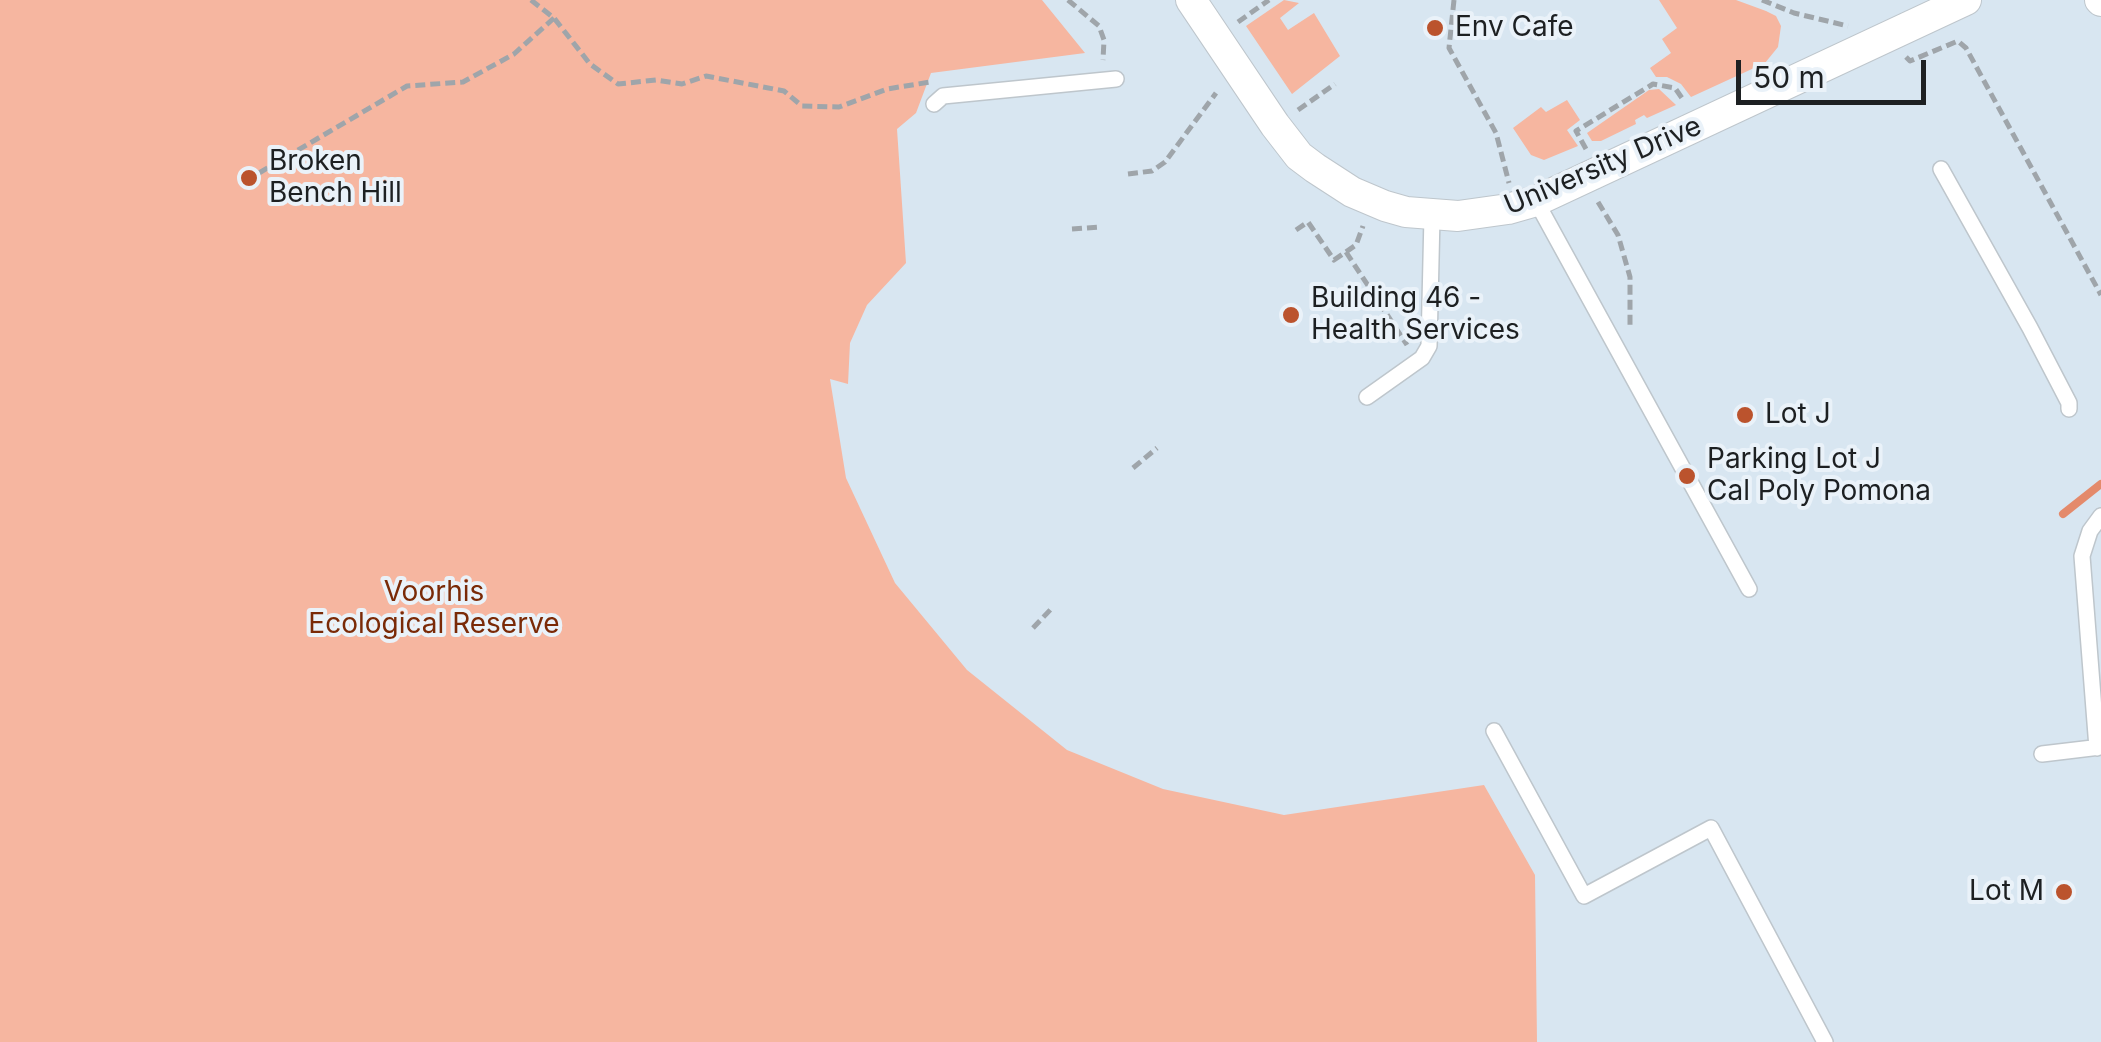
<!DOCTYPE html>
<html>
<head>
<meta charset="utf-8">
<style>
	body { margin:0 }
	#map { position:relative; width:2101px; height:1042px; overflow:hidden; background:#eaf2f9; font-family:Inter,sans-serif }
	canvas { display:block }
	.scale { position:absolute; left:1736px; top:60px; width:190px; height:45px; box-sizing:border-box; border:5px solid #1d2022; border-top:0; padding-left:12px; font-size:30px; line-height:35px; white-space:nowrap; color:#1d2022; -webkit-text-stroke:8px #eaf2f9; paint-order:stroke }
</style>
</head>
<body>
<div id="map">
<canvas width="2101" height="1042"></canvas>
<div class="scale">50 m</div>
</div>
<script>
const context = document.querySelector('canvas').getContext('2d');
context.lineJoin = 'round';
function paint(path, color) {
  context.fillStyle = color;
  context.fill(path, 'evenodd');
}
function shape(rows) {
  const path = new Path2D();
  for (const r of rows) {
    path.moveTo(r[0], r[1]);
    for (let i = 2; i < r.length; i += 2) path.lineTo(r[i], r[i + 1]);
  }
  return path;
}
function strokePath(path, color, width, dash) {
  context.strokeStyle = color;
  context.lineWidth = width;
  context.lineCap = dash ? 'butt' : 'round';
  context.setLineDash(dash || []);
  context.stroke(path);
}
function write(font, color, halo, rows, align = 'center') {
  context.font = font + ' Inter,sans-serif';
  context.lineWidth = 8;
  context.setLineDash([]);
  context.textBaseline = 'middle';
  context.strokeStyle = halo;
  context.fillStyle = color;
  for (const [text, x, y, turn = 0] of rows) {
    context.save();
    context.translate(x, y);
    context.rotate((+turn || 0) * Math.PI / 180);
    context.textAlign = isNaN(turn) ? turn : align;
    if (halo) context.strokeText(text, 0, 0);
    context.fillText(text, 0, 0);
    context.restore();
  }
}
const built = shape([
	[0,0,2101,0,2101,1042,0,1042]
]);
const green = shape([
	[0,0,1042,0,1085,53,931,73,916,113,897,129,906,263,867,305,850,343,848,384,830,379,846,478,895,583,967,670,1067,750,1163,789,1284,815,1484,785,1535,875,1537,1042,0,1042],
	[1284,0,1299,3,1280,18,1288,30,1314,13,1340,56,1292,94,1246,26],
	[1659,0,1736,0,1766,11,1776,16,1781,26,1778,47,1765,63,1691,97,1681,84,1667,77,1656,77,1650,68,1671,53,1662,39,1677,28],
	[1659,89,1676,105,1647,118,1644,115,1635,120,1636,124,1601,141,1592,141,1587,133,1649,90],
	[1567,100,1580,120,1567,130,1578,146,1544,160,1531,155,1513,128,1541,107,1546,112]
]);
const stream = shape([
	[2063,514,2101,484]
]);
const path = shape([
	[531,0,554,18,590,64,618,84,656,80,682,84,706,76,784,91,802,106,839,107,887,89,930,82],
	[1068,0,1099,26,1104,40,1103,60],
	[1454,0,1449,48,1496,133,1509,183],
	[1762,0,1794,13,1848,26],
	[1238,22,1269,0],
	[1906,57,1910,61,1958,41,1966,48,2101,295],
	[1298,110,1335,84],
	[1586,149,1576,131,1653,84,1675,88,1684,101],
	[259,173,407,86,463,82,514,54,554,18],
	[1128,174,1152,171,1165,162,1216,93],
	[1598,202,1618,235,1630,277,1630,328],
	[1072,229,1100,227],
	[1296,230,1308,222,1334,260,1356,245,1363,226],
	[1346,252,1407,345],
	[1133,468,1157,448],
	[1033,628,1053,607]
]);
const lane = shape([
	[934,104,943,96,1116,79],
	[1941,169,2030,328,2069,403,2069,409],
	[1536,201,1749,589],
	[1367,397,1422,358,1429,346,1432,216],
	[1494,731,1584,896,1711,828,1825,1042],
	[2097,748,2082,556,2090,531,2101,516],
	[2042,754,2101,747]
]);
const street = shape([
	[1191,0,1275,125,1299,156,1315,168,1352,192,1385,206,1406,212,1458,216,1508,209,1536,201,1966,0],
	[2100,0,2101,1]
]);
const markers = [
	[1435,28,10,"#bb532d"],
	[249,178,10,"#bb532d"],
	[1291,315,10,"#bb532d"],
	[1745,415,10,"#bb532d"],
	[1687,476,10,"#bb532d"],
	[2064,892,10,"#bb532d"]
];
const poiNames = [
	["Env Cafe",1455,28],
	["Broken",269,162],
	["Bench Hill",269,194],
	["Building 46 -",1311,299],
	["Health Services",1311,331],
	["Lot J",1765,415],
	["Parking Lot J",1707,460],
	["Cal Poly Pomona",1707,492],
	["Lot M",2044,892,"right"]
];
const streetNames = [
	["University Drive",1603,166,-23]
];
const parkNames = [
	["Voorhis",434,593],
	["Ecological Reserve",434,625]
];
paint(built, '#d8e6f1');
paint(green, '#f6b6a0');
strokePath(stream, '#e48a6b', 8);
strokePath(lane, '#bec6cc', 18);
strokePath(street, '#bec6cc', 32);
strokePath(path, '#9fa5aa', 5, [10, 5]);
strokePath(lane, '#fff', 15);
strokePath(street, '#fff', 30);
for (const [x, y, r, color] of markers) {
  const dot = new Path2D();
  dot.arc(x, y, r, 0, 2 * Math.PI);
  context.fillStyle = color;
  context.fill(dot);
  strokePath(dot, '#eaf2f9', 4);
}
write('28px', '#1d2022', '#eaf2f9', poiNames, 'left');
write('28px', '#1d2022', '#eaf2f9', streetNames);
write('28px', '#7a2a07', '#eaf2f9', parkNames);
</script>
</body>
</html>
